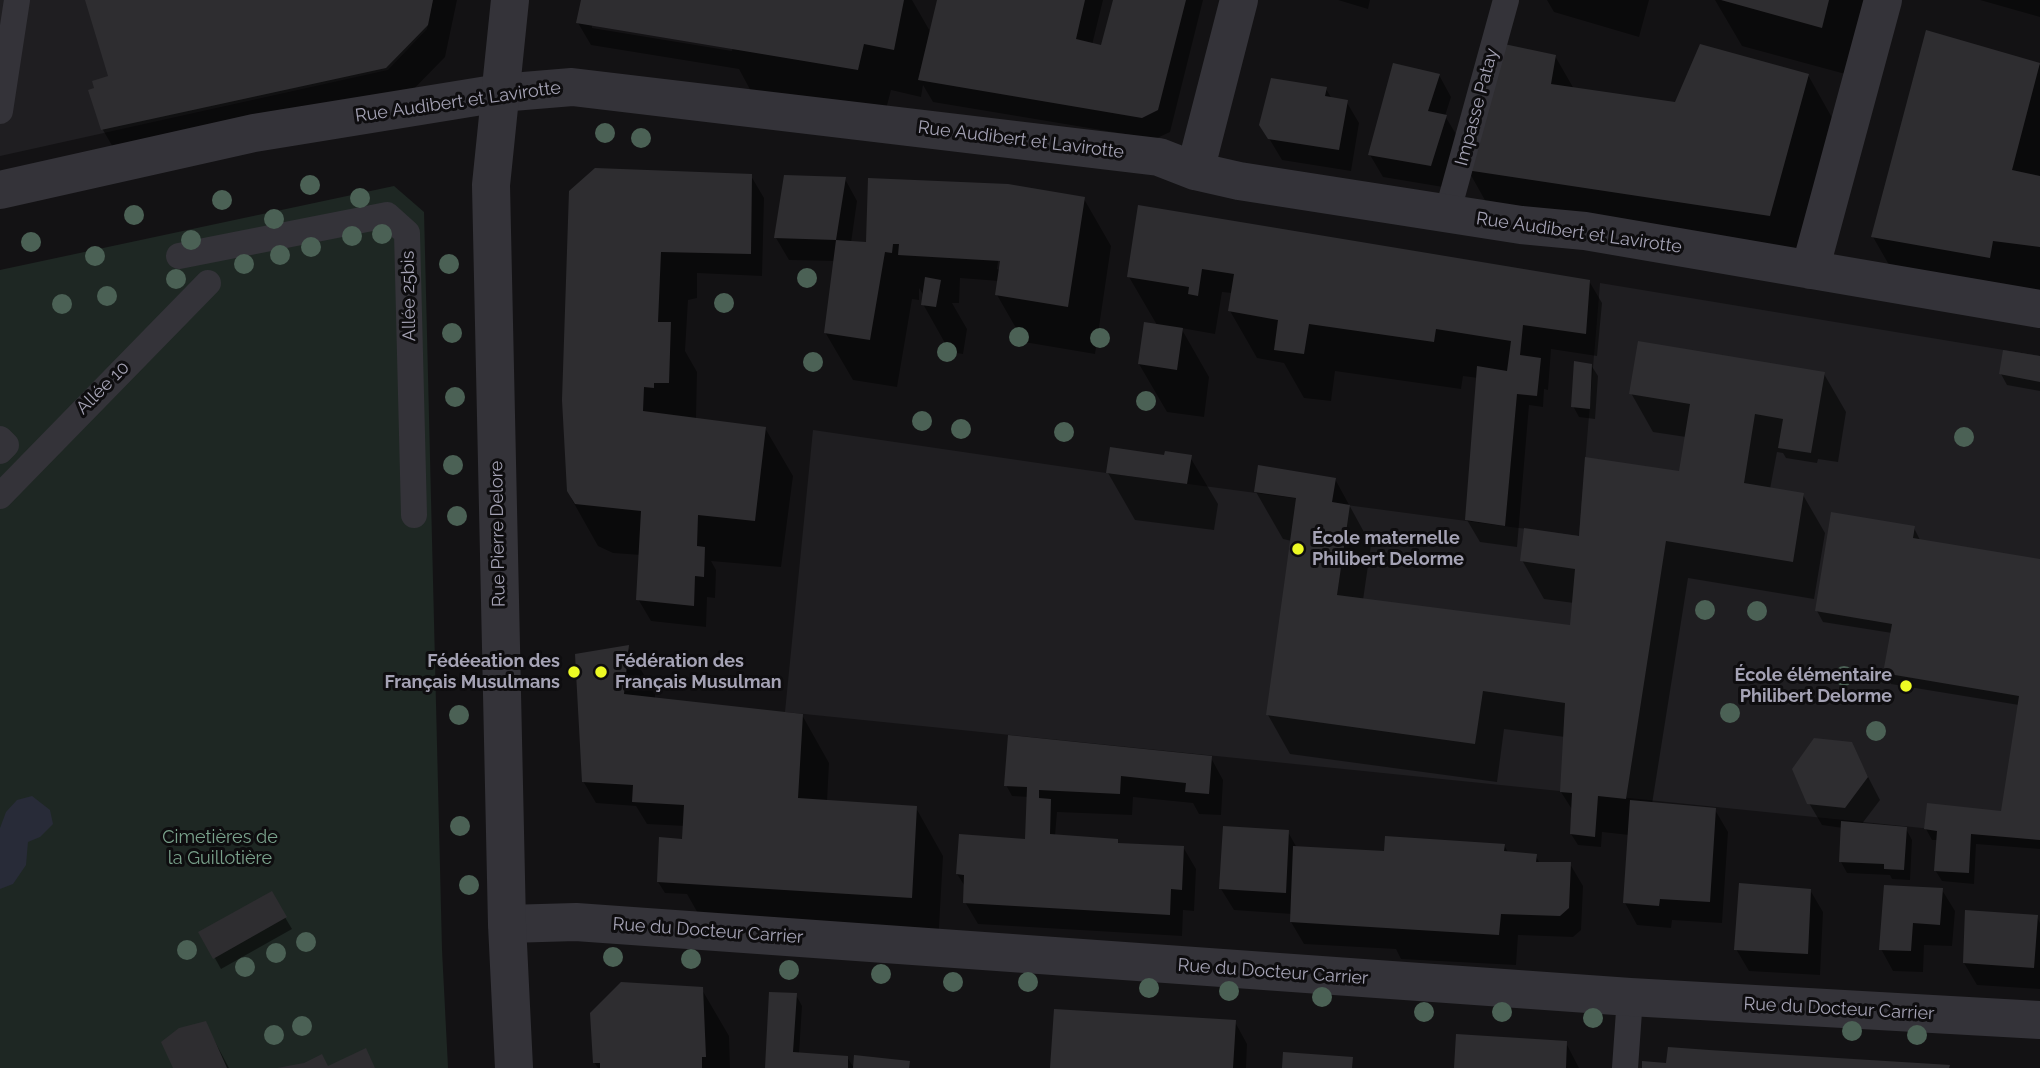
<!DOCTYPE html>
<html>
<head>
<meta charset="utf-8">
<style>
	body { margin:0 }
	canvas { display:block; background:#131214 }
</style>
</head>
<body>
<canvas width="2040" height="1068"></canvas>
<script>
const context = document.querySelector('canvas').getContext('2d');
context.lineJoin = 'round';
function paint(path, color) {
  context.fillStyle = color;
  context.fill(path, 'evenodd');
}
function shape(rows) {
  const path = new Path2D();
  for (const r of rows) {
    path.moveTo(r[0], r[1]);
    for (let i = 2; i < r.length; i += 2) path.lineTo(r[i], r[i + 1]);
  }
  return path;
}
function strokePath(path, color, width, dash) {
  context.strokeStyle = color;
  context.lineWidth = width;
  context.lineCap = dash ? 'butt' : 'round';
  context.setLineDash(dash || []);
  context.stroke(path);
}
function write(font, color, halo, rows, align = 'center') {
  context.font = font + ' Raleway,sans-serif';
  context.lineWidth = 6;
  context.setLineDash([]);
  context.textBaseline = 'middle';
  context.strokeStyle = halo;
  context.fillStyle = color;
  for (const [text, x, y, turn = 0] of rows) {
    context.save();
    context.translate(x, y);
    context.rotate((+turn || 0) * Math.PI / 180);
    context.textAlign = isNaN(turn) ? turn : align;
    if (halo) context.strokeText(text, 0, 0);
    context.fillText(text, 0, 0);
    context.restore();
  }
}
const built = shape([
	[0,0,433,0,427,29,388,70,0,156],
	[1600,283,2040,356,2040,840,785,712,813,430,1106,473,1579,536]
]);
const green = shape([
	[394,186,424,212,442,950,448,1068,0,1068,0,270]
]);
const water = shape([
	[32,796,50,810,53,824,40,837,28,842,26,865,13,884,0,889,0,828,6,812,17,800]
]);
const shadow = shape([
	[87,0,457,0,445,57,404,99,121,161,103,130,90,91,110,78],
	[583,0,912,0,931,33,939,0,1103,0,1092,45,1102,47,1114,0,1203,0,1170,132,1155,139,933,102,923,85,921,97,891,90,884,117,753,95,739,69,591,45,578,23],
	[592,24,733,47,732,51,592,28],
	[1338,0,1370,0,1368,9],
	[1547,0,1649,0,1639,37,1554,12],
	[1715,0,1869,0,1849,75,1742,46],
	[1980,0,2040,0,2040,17],
	[1927,32,2040,65,2040,290,1900,284,1873,237],
	[1555,56,1574,89,1677,103,1808,75,1835,123,1797,263,1495,218,1468,170],
	[1439,75,1451,97,1445,116,1459,139,1443,187,1383,177,1370,155],
	[1326,89,1332,99,1346,101,1359,123,1351,171,1282,160,1261,125],
	[751,176,764,198,762,276,697,273,697,298,688,300,685,351,697,372,696,419,765,428,793,476,781,567,711,561,716,570,715,598,707,597,706,627,651,621,638,599,641,555,613,553,598,546,571,498,564,400,570,192],
	[786,177,845,179,857,201,851,243,867,243,870,180,1011,187,1084,199,1111,246,1095,354,1024,342,997,295,999,281,960,278,959,303,952,303,967,329,963,354,950,352,923,304,924,296,919,288,919,300,912,299,897,387,853,380,825,332,835,261,789,260,776,238],
	[1006,205,1010,205,1001,270,997,269],
	[1139,208,1589,281,1602,303,1597,356,1551,349,1548,390,1544,389,1543,407,1529,405,1517,547,1480,542,1467,520,1478,378,1463,376,1461,389,1335,371,1331,401,1304,398,1284,363,1257,358,1230,311,1232,293,1222,292,1215,334,1181,328,1209,377,1204,417,1167,412,1139,364,1157,325,1129,277],
	[2040,357,2040,391,2007,385,2001,374],
	[1591,365,1598,376,1595,419,1579,417,1573,406],
	[1824,374,1846,412,1838,462,1818,459,1817,463,1786,458,1783,453,1777,452,1770,489,1803,495,1825,533,1814,599,1688,578,1652,804,1715,810,1728,832,1722,923,1672,920,1671,928,1637,925,1625,903,1629,835,1602,832,1601,847,1578,845,1571,834,1573,811,1561,792,1565,737,1504,729,1497,782,1290,754,1268,715,1292,541,1283,539,1256,492,1335,479,1371,545,1363,600,1572,627,1574,603,1544,599,1522,560,1581,538,1681,473,1686,437,1653,432,1631,393],
	[1166,457,1190,457,1218,504,1214,530,1135,520,1108,473],
	[1914,528,1920,540,2040,561,2040,849,1976,844,1974,884,1942,881,1935,870,1938,840,1932,840,1926,829,2002,813,2019,705,1891,684,1885,673,1892,633,1823,622,1817,611],
	[628,647,655,694,655,699,802,715,829,763,827,802,916,808,943,856,938,945,708,931,687,894,665,893,658,882,683,845,685,826,647,824,636,806,596,803,583,781],
	[1851,744,1880,800,1861,825,1906,829,1912,840,1910,880,1892,879,1890,875,1847,873,1841,862,1843,828,1822,825,1809,803],
	[1211,758,1223,780,1221,815,1199,814,1193,803,1133,797,1132,815,1057,812,1055,836,1117,840,1119,844,1183,847,1196,869,1194,911,1183,910,1182,936,978,924,965,902,966,888,957,874,1027,841,1029,797,1012,796,1006,785],
	[1288,832,1297,848,1383,853,1504,845,1509,854,1536,856,1540,864,1570,864,1583,886,1581,930,1573,937,1518,935,1516,965,1401,959,1396,949,1304,944,1291,922,1292,914,1234,910,1221,889],
	[1810,890,1823,912,1820,975,1749,971,1736,949],
	[1942,890,1955,911,1952,946,1924,945,1923,972,1893,971,1881,949],
	[271,894,292,929,221,969,201,933],
	[2037,917,2040,923,2040,989,1977,985,1964,963],
	[701,988,729,1036,730,1068,598,1068,594,1062],
	[796,995,802,1006,799,1054,847,1057,854,1068,767,1068],
	[1235,1022,1247,1044,1246,1068,1052,1068],
	[205,1023,229,1068,175,1068],
	[1566,1043,1579,1068,1456,1068]
]);
const building = shape([
	[85,0,433,0,428,25,386,68,101,130,88,90,94,88,92,81,108,76],
	[581,0,904,0,894,50,864,44,858,70,576,23],
	[937,0,1085,0,1076,39,1101,45,1113,0,1186,0,1158,110,1142,118,918,80],
	[1721,0,1829,0,1822,28],
	[1926,30,2040,63,2012,170,2040,176,2040,247,1993,241,1990,258,1871,237],
	[1504,44,1556,55,1551,84,1675,102,1700,44,1809,74,1770,216,1466,170],
	[1393,63,1440,74,1428,111,1447,115,1431,166,1368,155],
	[1271,78,1327,87,1325,96,1348,100,1339,150,1268,139,1259,125],
	[595,168,752,174,751,254,661,252,658,322,671,322,669,383,654,383,654,388,644,387,643,411,766,427,755,521,698,515,697,546,705,547,704,577,695,576,694,606,636,600,641,511,575,504,567,491,562,400,569,191],
	[784,175,846,177,836,240,774,238],
	[868,178,1008,184,1085,197,1068,307,995,295,1000,261,898,255,899,244,893,244,892,253,885,252,870,340,824,333,836,240,866,242],
	[1138,205,1590,280,1586,334,1523,325,1520,355,1541,358,1537,396,1517,394,1505,526,1465,520,1477,366,1507,371,1511,341,1436,329,1434,342,1309,324,1304,354,1274,350,1278,320,1228,311,1234,274,1202,269,1198,296,1188,294,1189,287,1127,277],
	[925,277,941,280,936,307,921,305],
	[1144,322,1183,328,1177,370,1138,364],
	[1638,341,1825,372,1811,453,1778,448,1783,419,1755,414,1744,483,1804,493,1793,562,1666,541,1626,799,1598,796,1595,837,1570,834,1572,793,1560,792,1565,703,1483,691,1475,744,1266,715,1296,498,1254,492,1258,465,1336,478,1332,502,1350,505,1337,595,1570,625,1575,569,1520,561,1524,528,1579,536,1585,457,1679,471,1690,404,1629,394],
	[2003,350,2040,356,2040,382,1999,374],
	[1574,361,1592,364,1590,409,1571,407],
	[1110,447,1164,455,1165,451,1192,455,1187,484,1106,473],
	[1831,512,1915,526,1913,538,2040,559,2040,840,1971,834,1969,873,1934,871,1937,831,1924,829,1927,803,2001,811,2019,696,1883,673,1892,624,1815,611],
	[629,645,624,694,803,714,798,798,917,806,912,898,657,882,659,837,682,839,684,805,632,802,633,785,582,782,575,654],
	[1008,735,1212,756,1209,794,1185,792,1186,783,1121,776,1120,794,1039,790,1039,798,1051,799,1050,834,1118,839,1118,843,1184,846,1182,890,1171,889,1170,915,963,903,964,875,956,874,959,834,1025,839,1027,787,1004,786],
	[1814,738,1852,742,1868,777,1845,808,1807,804,1792,769],
	[1630,800,1716,808,1710,902,1660,899,1659,906,1623,903],
	[1841,821,1907,827,1904,870,1884,869,1884,864,1839,862],
	[1223,826,1289,830,1286,893,1219,889],
	[1385,836,1505,844,1504,851,1537,854,1536,862,1571,862,1569,908,1560,916,1501,914,1499,935,1290,922,1293,846,1384,851],
	[1739,883,1811,889,1808,954,1734,950],
	[1884,885,1943,888,1940,925,1913,923,1911,951,1879,950],
	[272,891,287,917,213,959,198,932],
	[1965,910,2038,915,2034,968,1963,963],
	[621,982,703,987,706,1057,702,1057,702,1068,600,1068,600,1063,593,1063,590,1013],
	[769,992,797,993,793,1052,848,1056,848,1068,765,1068],
	[1054,1009,1236,1020,1233,1068,1050,1068],
	[206,1021,227,1068,173,1068,161,1042,179,1028],
	[1456,1034,1567,1041,1566,1068,1454,1068],
	[1668,1047,1709,1050,1950,1065,1949,1068,1642,1068,1642,1061,1666,1063],
	[366,1048,375,1068,277,1068,304,1063,322,1054,328,1066],
	[1283,1052,1353,1057,1352,1068,1282,1068],
	[854,1055,910,1061,909,1068,853,1068]
]);
const service = shape([
	[0,111,17,0],
	[1447,214,1506,0],
	[179,256,387,215,407,233,414,515],
	[0,439,6,445,0,451],
	[0,496,208,283],
	[1625,1068,1630,997]
]);
const minor = shape([
	[1195,171,1239,0],
	[0,190,254,133,500,93,572,87,1159,157,1195,171,1239,181,1521,225,1585,231,2040,309],
	[1810,270,1883,0],
	[507,924,576,922,1630,997,2040,1020]
]);
const tertiary = shape([
	[510,0,491,185,507,924,514,1068]
]);
const trees = [
	[605,133],
	[641,138],
	[310,185],
	[360,198],
	[222,200],
	[134,215],
	[274,219],
	[382,234],
	[352,236],
	[191,240],
	[31,242],
	[311,247],
	[280,255],
	[95,256],
	[244,264],
	[449,264],
	[807,278],
	[176,279],
	[107,296],
	[724,303],
	[62,304],
	[452,333],
	[1019,337],
	[1100,338],
	[947,352],
	[813,362],
	[455,397],
	[1146,401],
	[922,421],
	[961,429],
	[1064,432],
	[1964,437],
	[453,465],
	[457,516],
	[1705,610],
	[1757,611],
	[1844,676],
	[1730,713],
	[459,715],
	[1876,731],
	[460,826],
	[469,885],
	[306,942],
	[187,950],
	[276,953],
	[613,957],
	[691,959],
	[245,967],
	[789,970],
	[881,974],
	[953,982],
	[1028,982],
	[1149,988],
	[1229,991],
	[1322,997],
	[1424,1012],
	[1502,1012],
	[1593,1018],
	[302,1026],
	[1852,1031],
	[274,1035],
	[1917,1035]
];
const markers = [
	[1298,549,7,"#edfa24"],
	[574,672,7,"#edfa24"],
	[601,672,7,"#edfa24"],
	[1906,686,7,"#edfa24"]
];
const streetNames = [
	["Rue Audibert et Lavirotte",458,102,-8],
	["Impasse Patay",1477,107,-75],
	["Rue Audibert et Lavirotte",1021,140,7],
	["Rue Audibert et Lavirotte",1579,233,8],
	["Allée 25bis",409,296,-91],
	["Allée 10",103,388,-45],
	["Rue Pierre Delore",498,534,-91],
	["Rue du Docteur Carrier",708,931,4],
	["Rue du Docteur Carrier",1273,972,4],
	["Rue du Docteur Carrier",1839,1009,3]
];
const poiNames = [
	["École maternelle",1312,539],
	["Philibert Delorme",1312,560],
	["Fédéeation des",560,662,"right"],
	["Français Musulmans",560,683,"right"],
	["Fédération des",615,662],
	["Français Musulman",615,683],
	["École élémentaire",1892,676,"right"],
	["Philibert Delorme",1892,697,"right"]
];
const parkNames = [
	["Cimetières de",220,838],
	["la Guillotière",220,859]
];
paint(built, '#1f1e21');
paint(green, '#1e2723');
paint(water, '#282b38');
paint(shadow, '#0007');
paint(building, '#2e2d30');
strokePath(service, '#343339', 26);
strokePath(minor, '#343339', 38);
strokePath(tertiary, '#343339', 38);
context.fillStyle = '#4b6155';
for (const [x, y] of trees) {
  context.beginPath();
  context.arc(x, y, 10, 0, 2 * Math.PI);
  context.fill();
}
for (const [x, y, r, color] of markers) {
  const dot = new Path2D();
  dot.arc(x, y, r, 0, 2 * Math.PI);
  context.fillStyle = color;
  context.fill(dot);
  strokePath(dot, '#0e0d0f', 2.5);
}
write('18px', '#a5a3b5', '#0e0d0f', streetNames);
write('bold 18px', '#a5a3b5', '#0e0d0f', poiNames, 'left');
write('18px', '#79a18b', '#0e0d0f', parkNames);
</script>
</body>
</html>
